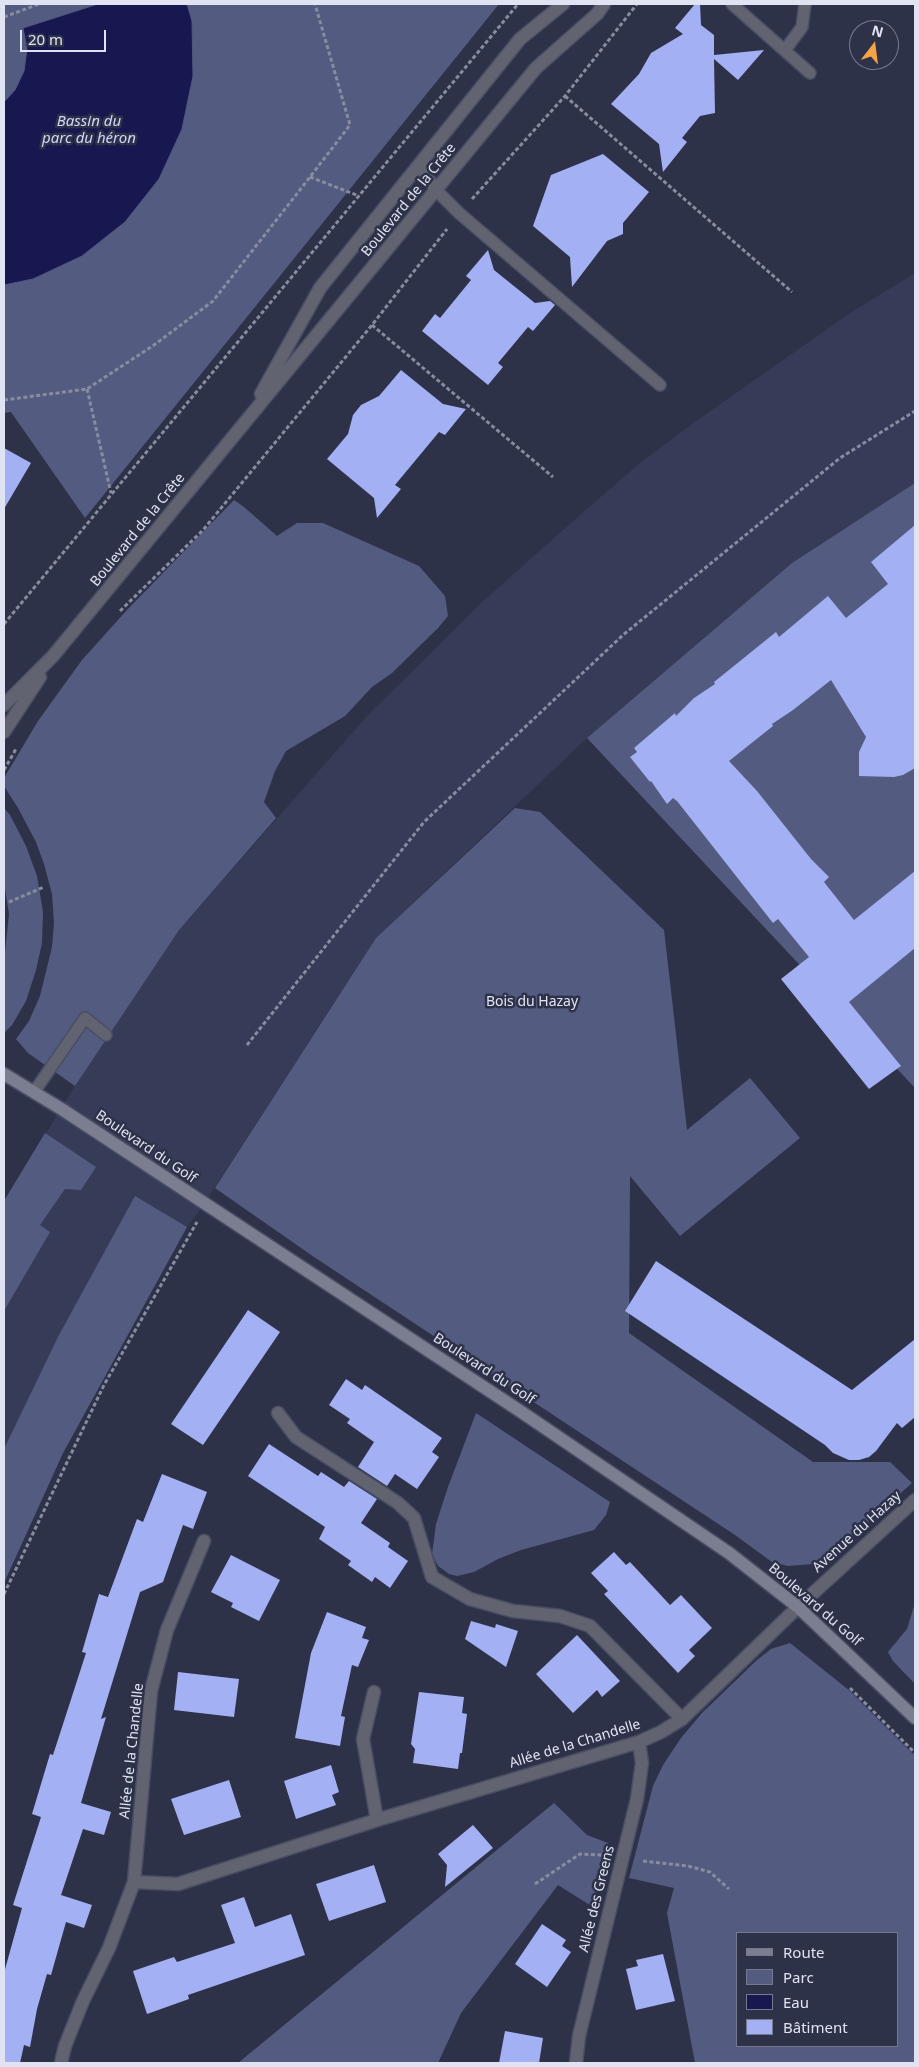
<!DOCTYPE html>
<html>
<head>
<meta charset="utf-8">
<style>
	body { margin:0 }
	#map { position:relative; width:919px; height:2067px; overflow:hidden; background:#2e3249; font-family:"Noto Sans",sans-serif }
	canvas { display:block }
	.frame { position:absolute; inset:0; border:5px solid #dfe3f2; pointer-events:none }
	.legend { position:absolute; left:736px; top:1932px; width:162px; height:115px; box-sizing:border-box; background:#2e3249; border:1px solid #75798d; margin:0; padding:6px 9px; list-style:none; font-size:15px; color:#dfe3f2 }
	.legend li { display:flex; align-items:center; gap:10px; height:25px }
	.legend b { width:25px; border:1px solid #75798d }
	.north { position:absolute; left:849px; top:20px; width:50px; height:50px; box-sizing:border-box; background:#2e3249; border:1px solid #75798d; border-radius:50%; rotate:15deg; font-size:14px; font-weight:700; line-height:20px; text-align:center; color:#dfe3f2 }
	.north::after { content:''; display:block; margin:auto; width:18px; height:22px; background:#f5a345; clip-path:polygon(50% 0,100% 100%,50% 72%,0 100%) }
	.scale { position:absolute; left:20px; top:30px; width:86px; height:22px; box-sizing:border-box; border:2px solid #dfe3f2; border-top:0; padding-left:6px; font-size:15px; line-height:18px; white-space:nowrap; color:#dfe3f2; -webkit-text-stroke:4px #2e3249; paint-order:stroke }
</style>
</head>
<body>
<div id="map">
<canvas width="919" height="2067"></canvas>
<div class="frame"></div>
<ul class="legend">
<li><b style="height:6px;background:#7b7e91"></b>Route</li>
<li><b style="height:14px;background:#545b80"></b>Parc</li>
<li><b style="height:14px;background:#17184f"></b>Eau</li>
<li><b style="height:14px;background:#a3b0f4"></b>Bâtiment</li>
</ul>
<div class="north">N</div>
<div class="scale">20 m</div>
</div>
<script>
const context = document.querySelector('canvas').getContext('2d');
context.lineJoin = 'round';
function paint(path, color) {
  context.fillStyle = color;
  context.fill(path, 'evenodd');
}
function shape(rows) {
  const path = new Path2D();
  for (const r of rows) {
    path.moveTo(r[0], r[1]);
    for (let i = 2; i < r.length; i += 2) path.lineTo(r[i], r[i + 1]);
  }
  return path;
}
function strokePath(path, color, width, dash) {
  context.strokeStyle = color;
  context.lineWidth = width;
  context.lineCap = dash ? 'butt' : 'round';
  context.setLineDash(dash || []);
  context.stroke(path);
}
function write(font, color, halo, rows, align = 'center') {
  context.font = font + ' "Noto Sans",sans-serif';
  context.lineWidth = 5;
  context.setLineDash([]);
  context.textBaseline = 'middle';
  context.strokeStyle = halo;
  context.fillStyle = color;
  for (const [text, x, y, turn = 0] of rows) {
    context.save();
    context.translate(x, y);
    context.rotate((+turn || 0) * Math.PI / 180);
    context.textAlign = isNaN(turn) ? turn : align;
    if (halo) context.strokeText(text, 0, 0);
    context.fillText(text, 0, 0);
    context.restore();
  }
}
const built = shape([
	[915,273,915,483,792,563,587,738,376,938,204,1204,187,1227,63,1453,4,1583,4,1201,75,1086,179,930,367,716,481,603,581,514,639,464,692,424,847,315]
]);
const green = shape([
	[4,4,499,4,85,518,11,412,4,413],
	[915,483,915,1088,587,738,792,563],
	[234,500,244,507,277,536,297,523,323,523,419,566,445,596,448,616,438,628,392,673,372,687,345,716,286,751,275,771,264,802,276,818,179,930,75,1086,28,1053,16,1039,29,1021,40,996,52,947,54,923,52,894,44,864,36,842,18,808,4,786,4,778,38,721,82,660,127,610],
	[4,808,10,815,26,846,37,876,43,912,42,943,36,970,26,1001,12,1025,4,1033,4,961,9,914,4,883],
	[515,808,540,812,664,930,687,1130,750,1078,800,1138,680,1236,630,1176,629,1333,813,1462,890,1462,912,1483,829,1557,813,1564,788,1566,772,1562,735,1535,314,1257,215,1188,376,938],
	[45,1133,96,1167,81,1190,65,1189,40,1225,50,1232,4,1311,4,1201],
	[135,1196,187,1227,63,1453,4,1583,4,1449,59,1335],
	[476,1413,610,1502,606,1515,594,1530,521,1550,498,1559,474,1572,457,1576,449,1574,438,1566,432,1554,436,1524,448,1487],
	[915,1603,915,1684,893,1661,888,1652,907,1629],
	[790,1643,850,1691,915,1756,915,2063,695,2063,667,1913,674,1888,629,1878,653,1786,663,1765,681,1738,702,1713,757,1660,771,1649],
	[738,1933,898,1933,898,2046,738,2046],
	[554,1803,587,1835,608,1843,593,1907,558,1885,461,2013,438,2063,238,2063]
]);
const water = shape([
	[98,4,187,4,192,21,193,76,182,129,159,179,125,222,82,256,33,279,4,285,4,102,15,90,24,71,27,49,23,28,98,4]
]);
const building = shape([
	[695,4,700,4,701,25,714,35,714,55,764,50,738,80,714,59,715,113,700,116,682,138,687,142,663,172,659,144,611,104,639,74,651,53,683,34,675,28],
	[603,154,649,192,623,223,623,234,607,241,572,287,570,257,533,226,551,175],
	[488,250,494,270,535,303,550,301,555,305,533,331,528,327,498,363,503,367,488,385,422,331,435,314,440,318,471,280,466,276],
	[401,370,443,404,466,409,445,435,439,432,395,485,401,489,377,518,374,498,327,459,348,434,353,415,361,405,379,396],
	[4,448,31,463,4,509],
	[915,525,915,768,903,775,894,777,859,776,859,752,866,737,831,680,793,710,772,724,773,726,729,761,757,791,811,859,829,877,824,882,854,920,915,871,915,948,849,1002,901,1066,869,1089,781,979,809,957,778,919,773,923,677,801,673,798,667,804,651,781,650,782,630,757,637,752,634,748,675,713,676,716,694,698,715,684,714,682,776,632,779,637,828,596,846,618,888,584,871,562],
	[656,1261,852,1390,915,1339,915,1417,902,1428,897,1423,876,1451,869,1457,859,1460,849,1460,833,1453,825,1445,625,1311],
	[248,1310,280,1332,203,1445,171,1424],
	[346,1379,362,1390,365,1385,442,1438,432,1452,439,1457,417,1489,395,1474,387,1486,358,1467,374,1442,347,1423,350,1419,329,1405],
	[269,1444,318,1476,321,1472,344,1487,349,1481,377,1499,361,1523,390,1543,388,1547,408,1561,390,1588,375,1577,372,1582,348,1565,351,1561,319,1539,325,1527,248,1476],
	[162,1474,207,1492,193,1529,183,1525,163,1582,140,1592,101,1719,106,1717,81,1803,111,1812,104,1835,83,1829,61,1895,92,1905,84,1928,66,1922,51,1975,47,1974,37,2009,30,2047,24,2045,20,2063,4,2063,4,1973,22,1908,13,1905,41,1817,32,1814,50,1754,53,1755,86,1653,82,1652,99,1594,108,1597,137,1519,143,1522],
	[614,1552,626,1565,630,1562,670,1605,681,1595,712,1628,689,1650,695,1656,678,1673,604,1594,608,1591,591,1573],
	[231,1555,280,1580,259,1621,231,1607,233,1603,211,1592],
	[327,1612,366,1627,362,1638,369,1640,358,1667,352,1665,341,1716,345,1717,340,1746,295,1738,311,1653],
	[471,1621,495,1628,496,1624,518,1631,506,1667,465,1639],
	[577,1635,620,1681,602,1697,597,1690,573,1713,536,1674],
	[178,1672,239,1679,234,1717,174,1710],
	[419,1692,464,1697,462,1713,467,1714,462,1753,460,1753,458,1769,413,1763,415,1749,411,1744],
	[331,1765,339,1792,332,1795,336,1805,296,1819,284,1781],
	[229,1780,241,1817,184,1835,171,1799],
	[473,1825,493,1848,445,1887,447,1865,438,1854],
	[374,1865,386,1902,329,1921,316,1884],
	[244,1897,255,1927,291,1914,305,1955,188,1995,189,1999,147,2014,133,1971,174,1957,177,1962,235,1943,221,1905],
	[542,1924,566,1940,562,1946,571,1952,547,1987,515,1964],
	[663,1954,675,2001,636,2010,626,1969,638,1966,636,1960],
	[505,2031,543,2038,539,2063,499,2063]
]);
const path = shape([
	[4,17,39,4],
	[565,96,792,292],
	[310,177,359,196],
	[472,199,565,96,637,4],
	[372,325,553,477],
	[87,389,111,493],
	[4,400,87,389,154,345,213,301,310,177,350,125,315,4],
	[120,611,203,530,372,325,447,229],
	[4,624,518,4],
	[4,770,16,749],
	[9,902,44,887],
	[247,1045,424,822,623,635,840,458,915,411],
	[4,1594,104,1385,197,1222],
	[850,1688,915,1753],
	[643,1861,688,1866,710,1872,729,1889],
	[535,1884,580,1854,602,1855]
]);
const service = shape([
	[732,4,810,73],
	[785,50,802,27,805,4],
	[419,165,436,190,459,213,660,385],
	[34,1092,85,1018,106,1035]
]);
const minor = shape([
	[278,1413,296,1437,398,1503,414,1518,432,1577,470,1599,513,1611,560,1616,590,1626,682,1719],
	[374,1692,363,1739,377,1820],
	[134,1882,151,1691,167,1630,204,1541],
	[61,2063,65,2046,83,2001,109,1948,134,1882,178,1884,377,1820,639,1742,661,1732,682,1719,798,1607],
	[576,2063,579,2036,637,1799,642,1763,639,1742]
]);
const tertiary = shape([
	[261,394,320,288,520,39,563,4],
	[4,705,53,656,536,68,597,14,604,4],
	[4,732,40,677],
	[798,1607,915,1500]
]);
const secondary = shape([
	[4,1074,63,1110,520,1411,729,1553,798,1607,915,1718]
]);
const streetNames = [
	["Boulevard de la Crête",409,200,-51],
	["Boulevard de la Crête",138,530,-51],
	["Boulevard du Golf",146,1147,34],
	["Boulevard du Golf",484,1369,33],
	["Avenue du Hazay",857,1532,-42],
	["Boulevard du Golf",815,1605,41],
	["Allée de la Chandelle",575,1744,-17],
	["Allée de la Chandelle",132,1751,-84],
	["Allée des Greens",597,1899,-76]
];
const parkNames = [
	["Bois du Hazay",532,1002]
];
const waterNames = [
	["Bassin du",89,122],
	["parc du héron",89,139]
];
paint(built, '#363b58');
paint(green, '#545b80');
paint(water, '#17184f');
strokePath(water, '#535580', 1);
paint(building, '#a3b0f4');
strokePath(service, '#4a4e64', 14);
strokePath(minor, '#4a4e64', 15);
strokePath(tertiary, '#4a4e64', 15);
strokePath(secondary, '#4a4e64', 15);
strokePath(path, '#888c9f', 3, [4, 2.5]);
strokePath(service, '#616470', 11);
strokePath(minor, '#616470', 12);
strokePath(tertiary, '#616470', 12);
strokePath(secondary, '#7b7e91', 12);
write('14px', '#dfe3f2', '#2e3249', streetNames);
write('14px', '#dfe3f5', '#2e3249', parkNames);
write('italic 15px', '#d0d7fc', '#2e3249', waterNames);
</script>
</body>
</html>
